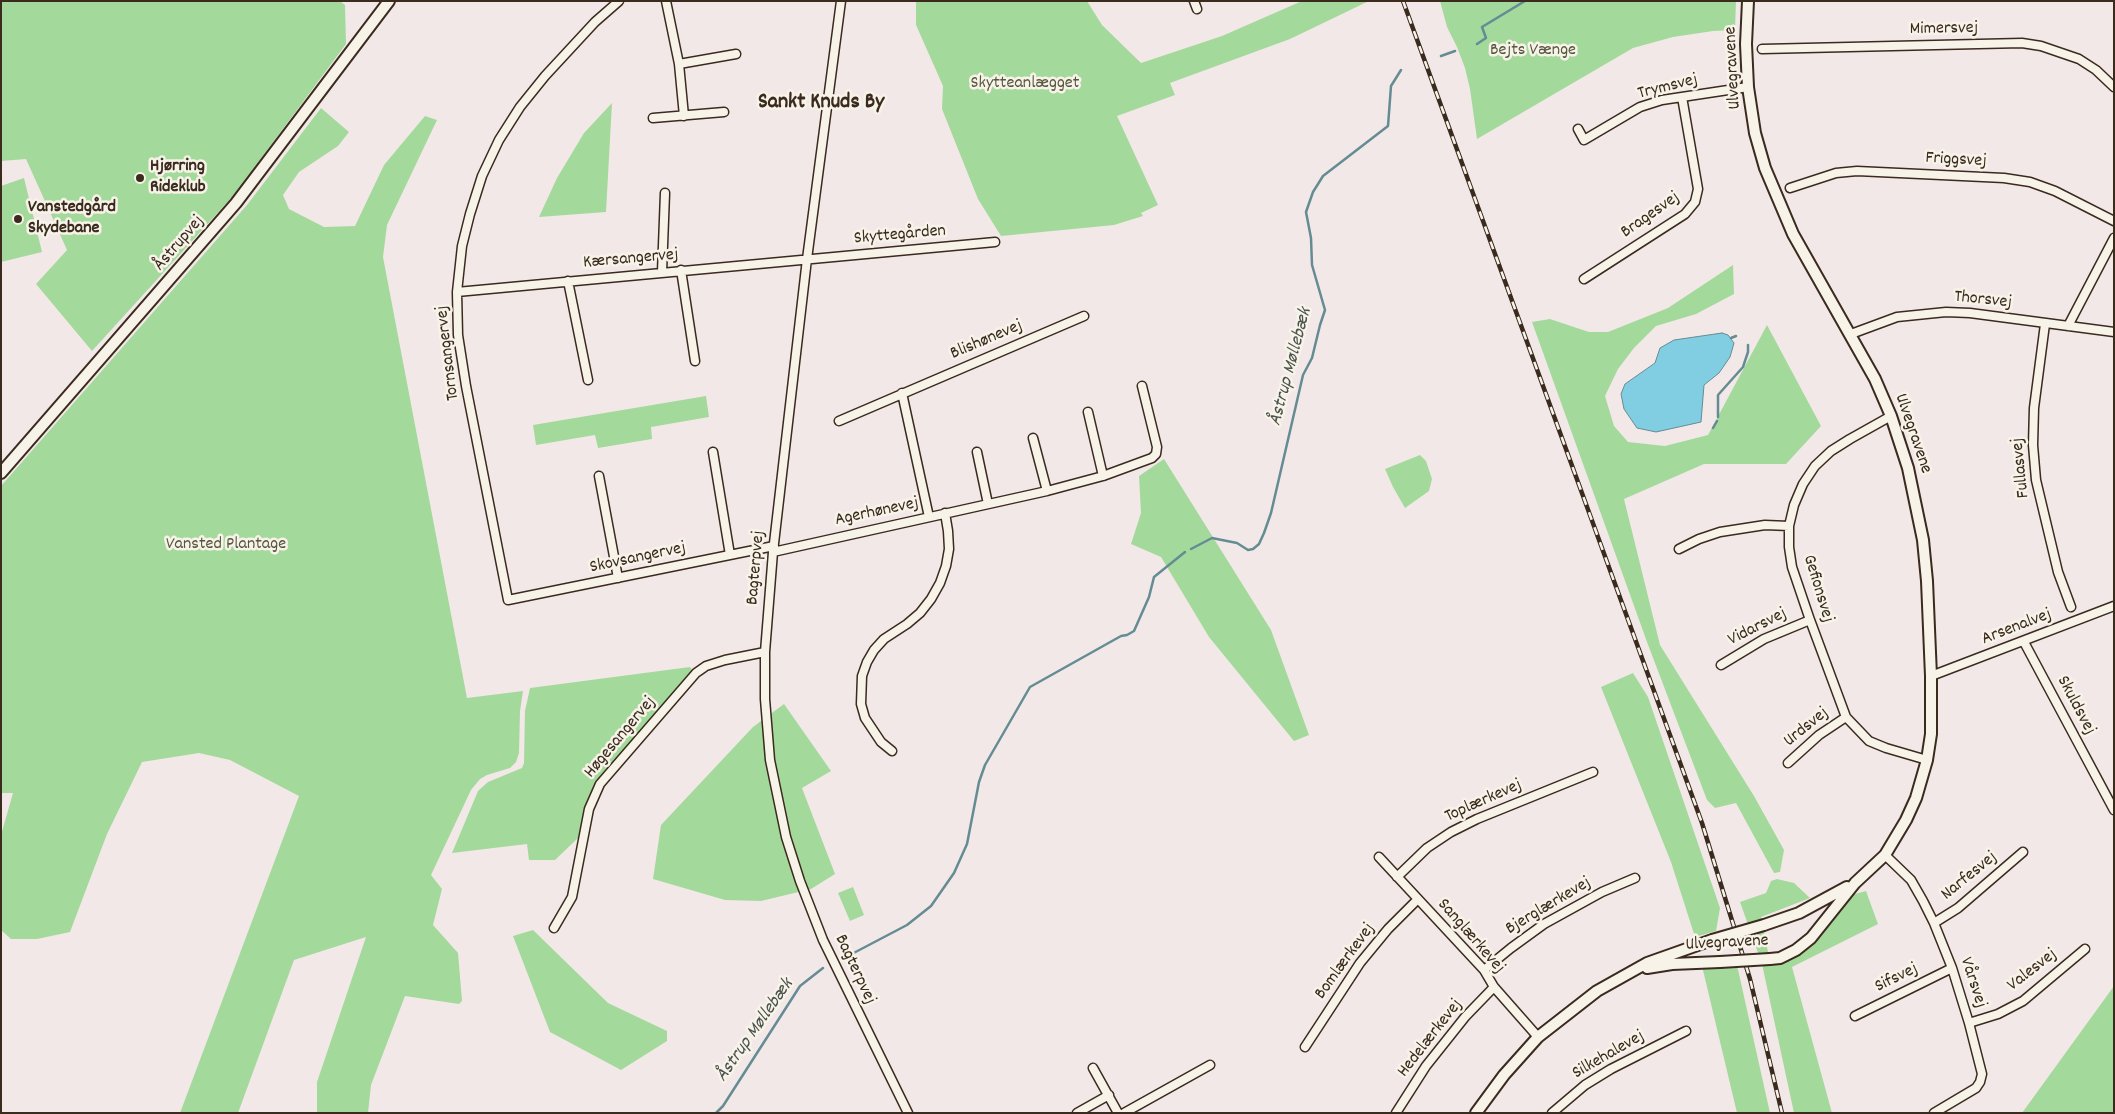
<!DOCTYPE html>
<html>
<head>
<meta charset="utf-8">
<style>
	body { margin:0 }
	#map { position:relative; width:2115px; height:1114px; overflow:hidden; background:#f3e8e8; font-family:Dekko,sans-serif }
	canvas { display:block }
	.frame { position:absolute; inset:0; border:2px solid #3b2a1e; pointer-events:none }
</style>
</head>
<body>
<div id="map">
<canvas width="2115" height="1114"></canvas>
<div class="frame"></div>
</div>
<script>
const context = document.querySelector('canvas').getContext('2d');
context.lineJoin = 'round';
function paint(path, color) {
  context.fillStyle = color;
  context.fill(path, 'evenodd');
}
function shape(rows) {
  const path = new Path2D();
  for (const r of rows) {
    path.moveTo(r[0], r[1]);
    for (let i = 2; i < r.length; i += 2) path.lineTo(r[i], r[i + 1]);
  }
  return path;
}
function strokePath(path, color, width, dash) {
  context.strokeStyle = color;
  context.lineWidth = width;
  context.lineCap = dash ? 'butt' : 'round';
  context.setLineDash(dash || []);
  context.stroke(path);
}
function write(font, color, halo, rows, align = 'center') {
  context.font = font + ' Dekko,sans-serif';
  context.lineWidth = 5;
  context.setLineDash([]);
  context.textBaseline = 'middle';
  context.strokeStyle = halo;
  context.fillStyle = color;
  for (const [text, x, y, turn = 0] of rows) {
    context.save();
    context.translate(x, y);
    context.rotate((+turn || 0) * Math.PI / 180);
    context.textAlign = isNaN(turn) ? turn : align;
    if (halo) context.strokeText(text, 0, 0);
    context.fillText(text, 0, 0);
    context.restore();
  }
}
const green = shape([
	[1,1,340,1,345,5,346,44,233,196,92,351,36,284,67,250,26,159,1,161],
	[916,1,1087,1,1102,25,1141,63,1222,36,1302,1,1369,1,1290,39,1170,83,1175,95,1117,116,1158,205,1141,213,1143,216,1114,225,1001,236,978,199,942,109,943,86,916,25],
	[1440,1,1736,1,1735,30,1713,31,1673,37,1633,48,1477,139,1470,89,1465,68,1457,47,1447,27],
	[612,103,606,212,539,217,557,178,584,133],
	[321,108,349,132,338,146,299,172,283,195,289,209,324,227,355,226,384,165,425,116,437,120,387,225,383,257,467,698,523,691,520,711,519,753,516,762,510,768,487,775,480,779,471,790,431,875,442,889,433,925,458,953,462,1001,459,1004,405,996,371,1085,368,1113,317,1113,317,1082,366,937,294,960,238,1113,180,1113,299,796,230,760,199,753,142,762,107,834,70,932,37,939,11,939,1,930,1,835,13,793,1,793,1,486,247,205],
	[24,178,42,252,1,262,1,186],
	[1733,265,1734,294,1696,314,1656,326,1634,348,1618,369,1605,396,1614,426,1628,442,1665,446,1708,435,1767,325,1821,426,1786,464,1704,464,1624,499,1660,645,1754,796,1784,850,1780,872,1774,873,1736,803,1715,808,1707,800,1647,642,1532,322,1550,319,1589,332,1608,332,1668,308],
	[706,396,709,417,651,427,652,439,598,448,595,435,536,445,533,425],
	[1420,455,1426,461,1432,479,1429,491,1405,508,1393,487,1385,469],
	[1164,459,1271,630,1309,735,1294,741,1209,637,1161,557,1131,544,1141,513,1139,476],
	[690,667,694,672,598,779,587,801,578,838,555,860,529,860,527,844,452,853,478,791,488,782,522,768,524,763,525,711,530,688],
	[1633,673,1648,697,1720,908,1716,931,1695,937,1671,862,1601,687],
	[784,704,831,771,802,788,835,874,811,889,761,901,725,900,653,879,661,825,753,727],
	[1777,879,1794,883,1810,898,1761,917,1770,962,1786,960,1848,896,1866,891,1878,924,1792,967,1832,1113,1794,1113,1762,964,1740,902,1766,893,1771,881],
	[853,887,864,915,850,921,838,893],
	[533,930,608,1003,667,1031,667,1041,621,1070,550,1032,513,936],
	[1737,965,1770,1113,1737,1113,1702,966],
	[2114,986,2114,1113,2022,1113]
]);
const water = shape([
	[1722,333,1728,335,1734,343,1730,357,1719,373,1704,385,1701,422,1656,432,1637,428,1624,409,1621,394,1625,384,1655,363,1660,348,1674,340,1722,333]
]);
const stream = shape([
	[1477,44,1486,38,1482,27,1525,1],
	[1441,56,1455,51],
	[1731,338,1736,336],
	[1718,417,1718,395,1743,367,1748,352,1748,345],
	[1713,428,1717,421],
	[1191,549,1212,538,1237,543,1248,550,1253,549,1259,544,1264,533,1271,513,1303,375,1312,358,1320,325,1325,310,1312,265,1311,238,1306,212,1313,192,1323,176,1388,126,1391,86,1401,70],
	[846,957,907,925,931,906,954,873,967,844,979,782,985,765,1030,687,1121,636,1127,635,1134,631,1149,597,1154,577,1185,552],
	[716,1113,723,1106,800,986,823,968]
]);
const minor = shape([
	[619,1,595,22,545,76,520,107,499,140,482,176,470,214,462,246,457,292,458,335,466,386,508,600,774,546],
	[666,1,679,64,684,116],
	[841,1,807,259,773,552,765,652,765,699,770,760,786,837,800,881,823,940,908,1113],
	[1194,1,1197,9],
	[1762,49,2022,43,2041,46,2079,59,2096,70,2114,87],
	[679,64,736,54],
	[653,118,724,112],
	[1578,129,1584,140,1640,107,1662,100,1748,87],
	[1790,188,1836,173,1857,171,2004,178,2030,182,2055,191,2114,221],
	[681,270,695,361],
	[662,272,665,193],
	[1584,279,1685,214,1695,202,1698,189,1682,97],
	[568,281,588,380],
	[457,292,995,242],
	[2045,324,2034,408,2033,445,2036,480,2058,572,2071,607],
	[2068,326,2114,238],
	[1851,334,1897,317,1946,312,1970,313,2114,332],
	[902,393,929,517],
	[1088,412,1103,476],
	[1891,416,1850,439,1831,451,1815,466,1803,484,1794,505,1789,526,1789,547,1792,567,1810,620,1846,717,1869,741,1886,748,1927,760],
	[839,421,1084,316],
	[1033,438,1047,491],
	[713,452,730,555],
	[977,452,988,504],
	[599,476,618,578],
	[1679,549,1699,539,1720,532,1765,525,1789,526],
	[773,552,1047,491,1103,476,1152,458,1156,454,1157,447,1142,386],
	[2024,642,2114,810],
	[1721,665,1764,639,1810,620],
	[1931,676,2114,606],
	[892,751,881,742,865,718,861,704,862,676,867,662,874,650,884,639,907,624,920,613,931,599,940,583,946,566,949,549,948,531,945,513],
	[1788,763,1819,735,1846,717],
	[1885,855,1911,880,1923,901,1934,923,1952,968,1969,1023,1982,1074,1980,1082,1976,1088,1934,1113],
	[1379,857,1484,970,1494,987,1538,1037],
	[1397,877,1427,848,1451,832,1477,819,1593,772],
	[1934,923,1958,908,2023,852],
	[554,928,572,897,589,809,600,784,696,673,706,666,725,660,765,652],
	[1484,970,1511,948,1544,924,1602,892,1635,878],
	[1855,1016,1952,968],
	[1969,1023,1998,1014,2023,1001,2085,949],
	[1305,1047,1360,963,1388,929,1417,900],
	[1093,1068,1118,1113],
	[1077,1113,1109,1095],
	[1124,1113,1210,1065],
	[1396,1113,1426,1066,1465,1017,1494,987],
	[1552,1113,1585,1085,1611,1069,1686,1031]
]);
const tertiary = shape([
	[1748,1,1746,44,1748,87,1755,133,1765,168,1793,234,1875,379,1891,416,1908,468,1923,540,1927,581,1931,676,1931,734,1927,760,1916,798,1906,820,1885,855,1855,883,1811,938,1796,950,1780,958,1770,959],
	[1,473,236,203,389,1],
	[1764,925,1799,913,1847,887],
	[1647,968,1672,964,1720,962],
	[1476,1113,1504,1075,1538,1037,1597,991,1647,963,1712,940]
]);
const rail = shape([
	[1403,1,1702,823,1750,979,1782,1113]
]);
const tertiaryBridge = shape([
	[1712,940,1764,925],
	[1720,962,1770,959]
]);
const markers = [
	[140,178,5,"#3b2a1e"],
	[18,219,5,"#3b2a1e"]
];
const streetNames = [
	["Mimersvej",1944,30,-1],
	["Ulvegravene",1734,68,-93],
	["Trymsvej",1668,88,-14],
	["Friggsvej",1956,161,3],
	["Bragesvej",1651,216,-35],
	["Skyttegården",900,236,-5],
	["Åstrupvej",180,244,-49],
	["Kærsangervej",631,260,-5],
	["Thorsvej",1983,301,6],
	["Blishønevej",987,341,-23],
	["Tornsangervej",449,353,-97],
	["Ulvegravene",1912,434,71],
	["Fullasvej",2022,468,-96],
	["Agerhønevej",877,513,-12],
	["Skovsangervej",638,559,-12],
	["Bagterpvej",757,568,-85],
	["Gefionsvej",1817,589,73],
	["Vidarsvej",1758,628,-27],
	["Arsenalvej",2017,628,-21],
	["Skuldsvej",2075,706,62],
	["Urdsvej",1807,728,-39],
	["Høgesangervej",621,738,-50],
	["Toplærkevej",1484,802,-24],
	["Narfesvej",1970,877,-39],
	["Bjerglærkevej",1549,907,-31],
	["Sanglærkevej",1470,937,49],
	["Ulvegravene",1727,944,-3],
	["Bomlærkevej",1346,962,-54],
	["Bagterpvej",854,970,65],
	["Valesvej",2033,971,-38],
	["Sifsvej",1897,979,-26],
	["Vårsvej",1972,983,72],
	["Hedelærkevej",1431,1039,-52],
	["Silkehalevej",1609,1056,-30]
];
const parkNames = [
	["Bejts Vænge",1533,52],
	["Skytteanlægget",1025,85],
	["Vansted Plantage",226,546]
];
const poiNames = [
	["Hjørring",150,168],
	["Rideklub",150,189],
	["Vanstedgård",28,209],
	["Skydebane",28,230]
];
const waterNames = [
	["Åstrup Møllebæk",1292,367,-75],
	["Åstrup Møllebæk",756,1031,-55]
];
const districtNames = [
	["Sankt Knuds By",821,104]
];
paint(green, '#a4d99c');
paint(water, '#81cde1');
strokePath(water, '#658c93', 1);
strokePath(stream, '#658c93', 2.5);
strokePath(minor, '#3b2a1e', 11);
strokePath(tertiary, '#3b2a1e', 14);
strokePath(minor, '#f7f3e8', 8);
strokePath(tertiary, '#f7f3e8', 10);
strokePath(rail, '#3b2a1e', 4.5);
strokePath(rail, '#f7f3e8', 2.5, [8]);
strokePath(tertiaryBridge, '#3b2a1e', 14, []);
strokePath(tertiaryBridge, '#f7f3e8', 10);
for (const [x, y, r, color] of markers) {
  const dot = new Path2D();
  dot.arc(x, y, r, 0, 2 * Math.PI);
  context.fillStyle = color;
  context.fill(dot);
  strokePath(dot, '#f7f3e8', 2);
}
write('18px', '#3b2a1e', '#f7f3e8', streetNames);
write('18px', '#55563e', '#f7f3e8', parkNames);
write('bold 18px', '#3b2a1e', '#f7f3e8', poiNames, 'left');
write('italic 19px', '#4c534f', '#f7f3e8', waterNames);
write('bold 22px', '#3b2a1e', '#f7f3e8', districtNames);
</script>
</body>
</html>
